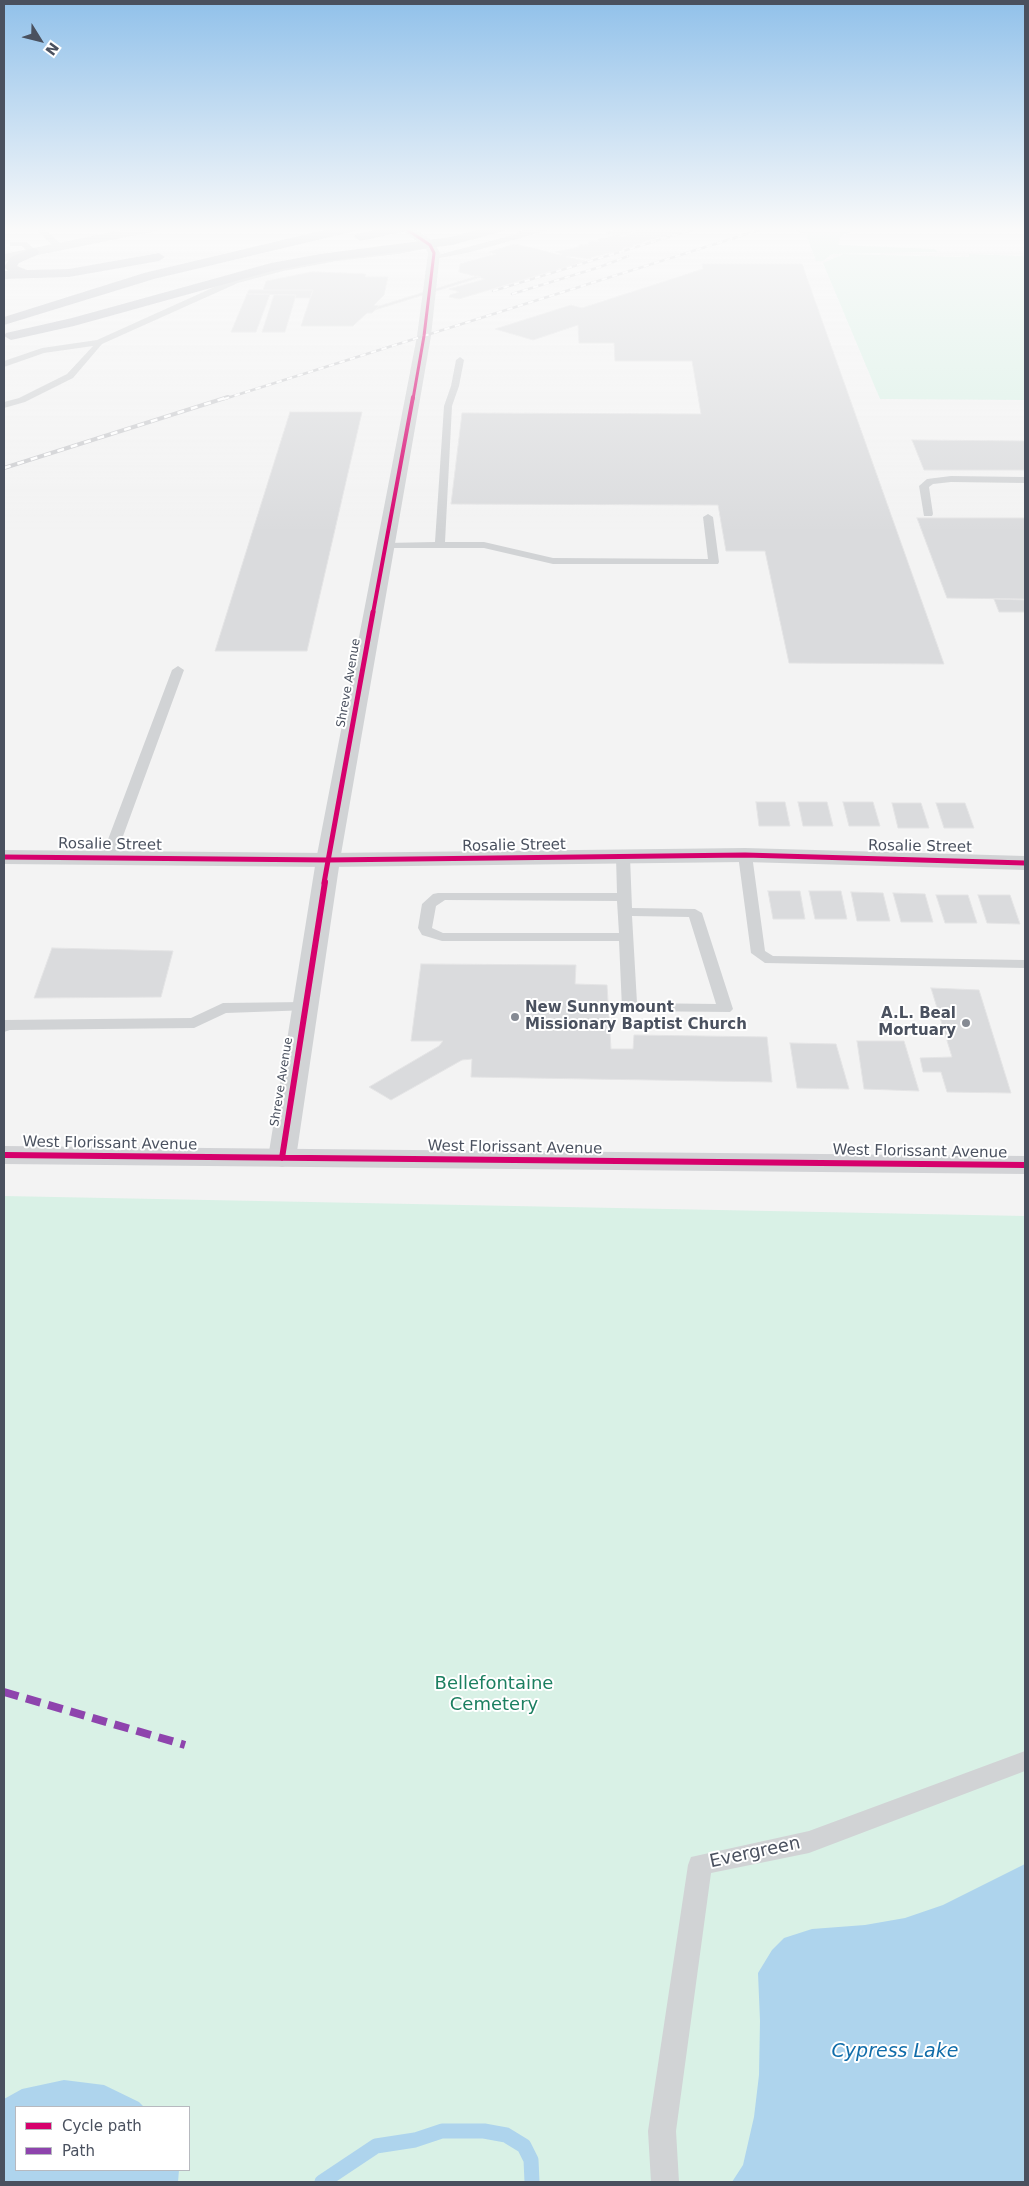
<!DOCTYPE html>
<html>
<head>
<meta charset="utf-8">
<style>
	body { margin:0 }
	#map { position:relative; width:1029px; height:2186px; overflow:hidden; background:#f3f3f3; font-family:"DejaVu Sans",sans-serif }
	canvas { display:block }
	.frame { position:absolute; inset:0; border:5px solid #4a515f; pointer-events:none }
	.legend { position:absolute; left:15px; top:2106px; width:175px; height:65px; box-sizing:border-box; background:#fff; border:1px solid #b7b9bf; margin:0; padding:6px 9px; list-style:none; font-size:15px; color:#4a515f }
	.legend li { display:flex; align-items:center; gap:10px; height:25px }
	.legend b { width:25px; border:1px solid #b7b9bf }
	.north { position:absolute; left:15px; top:15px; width:50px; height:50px; -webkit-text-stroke:4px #fff; paint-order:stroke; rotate:126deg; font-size:14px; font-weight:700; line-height:20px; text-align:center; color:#4a515f }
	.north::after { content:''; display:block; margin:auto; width:18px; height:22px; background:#4a515f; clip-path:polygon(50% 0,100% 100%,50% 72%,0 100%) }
</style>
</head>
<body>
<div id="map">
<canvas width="1029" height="2186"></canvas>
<div class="frame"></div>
<ul class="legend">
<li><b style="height:6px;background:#d6006c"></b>Cycle path</li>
<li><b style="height:6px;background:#8e44ad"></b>Path</li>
</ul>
<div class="north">N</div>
</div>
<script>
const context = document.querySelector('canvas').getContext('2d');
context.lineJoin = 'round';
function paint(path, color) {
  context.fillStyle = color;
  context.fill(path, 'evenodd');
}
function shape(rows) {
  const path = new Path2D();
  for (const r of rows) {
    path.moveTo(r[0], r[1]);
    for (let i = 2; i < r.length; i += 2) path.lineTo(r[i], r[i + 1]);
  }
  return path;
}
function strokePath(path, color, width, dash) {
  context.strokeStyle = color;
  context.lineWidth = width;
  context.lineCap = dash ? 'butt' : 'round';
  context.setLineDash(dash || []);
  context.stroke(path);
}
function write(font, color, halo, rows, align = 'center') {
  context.font = font + ' "DejaVu Sans",sans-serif';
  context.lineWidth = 4;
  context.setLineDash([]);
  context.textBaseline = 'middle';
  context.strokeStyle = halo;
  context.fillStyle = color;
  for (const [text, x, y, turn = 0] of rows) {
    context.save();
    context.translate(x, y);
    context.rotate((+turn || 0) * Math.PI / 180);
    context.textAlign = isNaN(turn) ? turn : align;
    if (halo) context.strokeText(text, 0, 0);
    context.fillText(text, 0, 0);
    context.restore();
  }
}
const green = shape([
	[861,227,840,237,838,245,935,249,938,252,832,254,823,261,816,261,806,234,788,228],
	[843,254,969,257,969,254,1025,256,1025,400,880,399,823,263],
	[4,1196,1025,1216,1025,2182,4,2182],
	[16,2107,189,2107,189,2170,16,2170]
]);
const water = shape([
	[1025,1864,1025,2182,732,2182,743,2165,754,2117,759,2075,760,2021,758,1973,772,1950,784,1938,812,1929,865,1925,905,1918,943,1905],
	[64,2080,104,2085,139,2102,144,2107,16,2107,16,2170,179,2170,178,2182,4,2182,4,2099,22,2089]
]);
const stream = shape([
	[322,2182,376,2146,415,2140,442,2131,484,2131,506,2135,524,2146,531,2160,532,2182]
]);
const building = shape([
	[689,227,688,230,644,241,642,243,633,245,632,247,623,248,622,250,592,257,590,259,568,256,566,257,585,261,459,299,449,297,450,295,459,292,449,289,485,279,459,272,460,264,496,254,489,252,515,244,560,255,562,254,556,252,579,247,579,245,588,245,589,242,598,242,599,239,609,238,607,237,609,236,622,237,640,231,635,230,637,228,694,227,689,227],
	[620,229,632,232,618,236,605,233,620,229],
	[702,264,802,264,944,664,789,663,765,551,726,551,718,505,451,504,462,413,701,414,692,361,615,361,614,343,579,343,578,325,533,340,495,329,571,305,582,308,703,269,702,264],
	[312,272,366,274,365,277,388,277,384,295,374,305,379,306,372,313,367,313,353,326,301,326,313,290,263,290,266,281,312,272],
	[477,276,481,277,375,310,379,306,477,276],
	[249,290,313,290,310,298,295,298,296,295,247,294,249,290],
	[247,294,270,294,256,332,231,332,247,294],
	[274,295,296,295,285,332,262,332,274,295],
	[290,412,362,412,307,651,215,651,290,412],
	[912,440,1025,441,1025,470,924,470,912,440],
	[917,518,1025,518,1025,599,947,598,917,518],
	[994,599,1025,600,1025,612,999,612,994,599],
	[756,802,785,802,790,826,759,826,756,802],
	[798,802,827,802,833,826,803,826,798,802],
	[843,802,873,802,880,826,849,826,843,802],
	[892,803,921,803,929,828,898,828,892,803],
	[936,803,965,803,974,828,944,828,936,803],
	[768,891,800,891,805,919,773,919,768,891],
	[809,891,841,891,847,919,815,919,809,891],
	[851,892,883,893,890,921,857,921,851,892],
	[893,893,925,894,933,922,901,922,893,893],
	[936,895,968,895,977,923,945,923,936,895],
	[978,895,1010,895,1020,924,987,923,978,895],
	[52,948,173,951,161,997,34,998,52,948],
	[421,964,576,965,575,984,607,985,611,1049,633,1049,634,1035,767,1037,772,1082,471,1077,472,1059,462,1060,391,1100,369,1087,439,1046,443,1041,411,1041,421,964],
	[931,988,979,990,1011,1093,947,1092,941,1072,923,1072,920,1058,952,1057,931,988],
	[857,1041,904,1041,919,1091,864,1089,857,1041],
	[790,1043,836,1044,849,1089,797,1088,790,1043]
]);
const service = shape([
	[34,227,42,227,62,245,62,249,56,249,34,227],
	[529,227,538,227,533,231,547,227,560,227,467,253,434,259,430,257,513,235,529,227],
	[10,242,27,242,37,252,30,254,22,246,10,246,10,242],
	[425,244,429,246,428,248,399,254,337,261,283,271,238,283,102,344,73,378,25,402,4,408,4,402,19,398,67,374,93,346,44,353,4,367,4,361,42,348,97,340,232,279,283,267,337,257,399,250,425,244],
	[460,357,464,360,459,386,452,406,445,542,484,542,553,558,708,559,703,517,708,514,713,517,719,562,718,564,553,564,484,548,382,548,381,546,386,543,435,542,444,406,451,386,456,360,460,357],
	[951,476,1025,477,1025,483,951,482,933,484,929,487,933,514,932,516,924,516,919,486,927,479,951,476],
	[178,666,184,670,115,858,108,862,103,861,101,858,172,670,178,666],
	[745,851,752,855,765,951,773,956,1025,960,1025,968,765,963,751,953,738,855,745,851],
	[623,853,630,857,632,908,695,909,702,913,733,1009,730,1012,625,1011,622,1008,619,941,442,941,422,935,418,928,422,904,433,894,438,893,617,893,616,857,623,853],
	[445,900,617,901,619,933,443,933,432,928,436,906,445,900],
	[632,916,689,917,716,1004,637,1003,632,916],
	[305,1002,310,1004,313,1007,310,1010,226,1013,194,1028,10,1030,4,1032,4,1020,191,1018,223,1003,305,1002],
	[1025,1751,1025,1771,809,1853,711,1873,676,2131,679,2182,651,2182,648,2131,688,1865,691,1857,809,1831,1025,1751]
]);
const minor = shape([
	[745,848,1025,856,1025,870,745,862,328,867,4,864,4,850,328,853,745,848]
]);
const tertiary = shape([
	[137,227,162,227,156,231,4,262,4,254,137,227],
	[397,227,412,227,434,242,440,253,431,336,340,860,296,1158,292,1164,282,1167,272,1164,268,1158,316,860,417,336,428,253,425,247,397,227]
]);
const secondary = shape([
	[4,1146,1025,1156,1025,1174,4,1164,4,1146]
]);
const motorway = shape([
	[337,227,361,227,355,231,154,279,4,325,4,317,144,273,337,227],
	[388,227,413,227,411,230,360,241,354,237,356,234,388,227],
	[488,227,509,227,507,230,452,245,320,262,272,271,74,326,11,340,4,336,6,333,72,318,271,263,320,254,451,237,488,227],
	[33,248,37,249,39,252,37,255,19,263,17,266,27,270,69,269,159,253,165,257,159,261,69,277,4,279,4,271,8,271,4,267,11,257,33,248]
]);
const railFar1 = shape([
	[493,291,701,227],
	[512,294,600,267,628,256],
	[224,399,769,227]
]);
const rail = shape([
	[4,468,228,397]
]);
const quiet = shape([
	[4,1692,185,1745]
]);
const cyclewayFar3 = shape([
	[403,227,430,245,434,253,424,336,413,399]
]);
const cyclewayFar2 = shape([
	[373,613,413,397]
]);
const cyclewayFar1 = shape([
	[4,857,328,860,745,855,1025,863],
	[324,883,373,612]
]);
const cycleway = shape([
	[4,1155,1025,1165],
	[282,1158,325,882]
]);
const markers = [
	[515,1017,5,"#858a93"],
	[966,1023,5,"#858a93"]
];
const farStreetnames = [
	["Shreve Avenue",349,683,-80],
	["Shreve Avenue",282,1082,-81]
];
const streetNames = [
	["Rosalie Street",110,845,1],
	["Rosalie Street",514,846,-1],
	["Rosalie Street",920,847,1],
	["West Florissant Avenue",110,1144,1],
	["West Florissant Avenue",515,1148,1],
	["West Florissant Avenue",920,1152,1]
];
const poiNames = [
	["New Sunnymount",525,1008],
	["Missionary Baptist Church",525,1025],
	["A.L. Beal",956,1014,"right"],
	["Mortuary",956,1031,"right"]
];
const nearParknames = [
	["Bellefontaine",494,1684],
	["Cemetery",494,1705]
];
const nearStreetnames = [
	["Evergreen",755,1853,-12]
];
const nearWaternames = [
	["Cypress Lake",895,2052]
];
paint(green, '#d9f1e6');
paint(water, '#aed4ed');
strokePath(stream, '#aed4ed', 15);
paint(building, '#dadbdd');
strokePath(building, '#e4e4e5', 1);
paint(service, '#d1d3d5');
paint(minor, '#d1d3d5');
paint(tertiary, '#d1d3d5');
paint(secondary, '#d2d3d6');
paint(motorway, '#c1c3c9');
strokePath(railFar1, '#cacbce', 2.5);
strokePath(rail, '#cacbce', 4);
strokePath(railFar1, '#fff', 2, [5.5]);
strokePath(rail, '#fff', 2.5, [7]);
strokePath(quiet, '#8e44ad', 8, [15, 8]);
strokePath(cyclewayFar3, '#d6006c', 3);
strokePath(cyclewayFar2, '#d6006c', 4);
strokePath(cyclewayFar1, '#d6006c', 5);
strokePath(cycleway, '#d6006c', 6);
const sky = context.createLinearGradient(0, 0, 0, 533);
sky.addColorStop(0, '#91c1ea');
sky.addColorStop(0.43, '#fafafa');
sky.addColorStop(1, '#fafafa00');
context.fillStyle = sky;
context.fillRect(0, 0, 1029, 533);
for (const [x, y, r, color] of markers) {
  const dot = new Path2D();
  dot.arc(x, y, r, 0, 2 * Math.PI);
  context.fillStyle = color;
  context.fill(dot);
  strokePath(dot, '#fff', 2);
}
write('12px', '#4a515f', '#fff', farStreetnames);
write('15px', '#4a515f', '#fff', streetNames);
write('bold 15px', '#4a515f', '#fff', poiNames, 'left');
write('18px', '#1b7f60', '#fff', nearParknames);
write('18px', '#4a515f', '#fff', nearStreetnames);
write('italic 19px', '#116daa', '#fff', nearWaternames);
</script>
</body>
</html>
